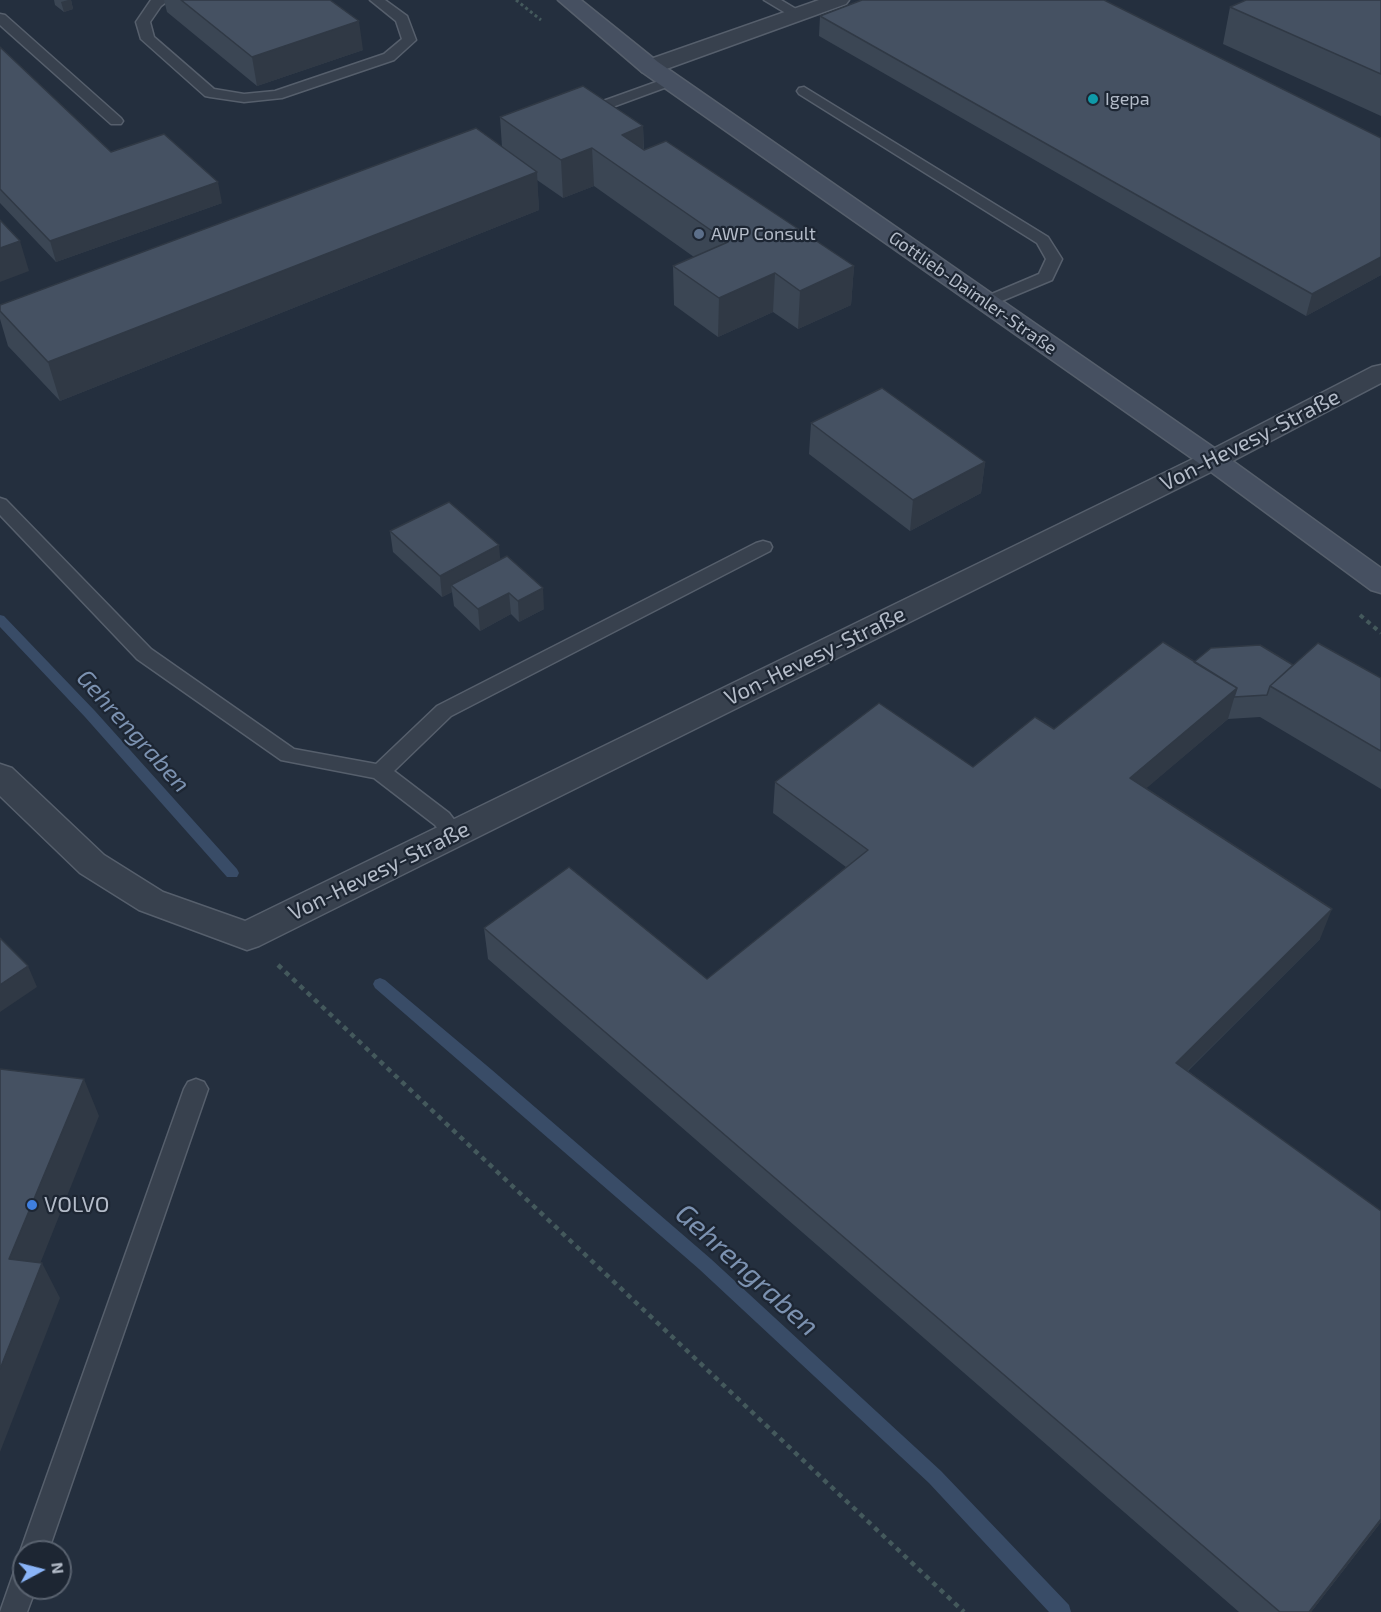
<!DOCTYPE html>
<html>
<head>
<meta charset="utf-8">
<style>
	body { margin:0 }
	#map { position:relative; width:1381px; height:1612px; overflow:hidden; background:#242f3e; font-family:"Exo 2",sans-serif }
	canvas { display:block }
	.north { position:absolute; left:12px; top:1540px; width:60px; height:60px; box-sizing:border-box; background:#1d2633; border:2px solid #59626f; border-radius:50%; rotate:83deg; font-size:16px; font-weight:700; line-height:24px; text-align:center; color:#b4bcc9 }
	.north::after { content:''; display:block; margin:auto; width:21px; height:27px; background:#8ab4f8; clip-path:polygon(50% 0,100% 100%,50% 72%,0 100%) }
</style>
</head>
<body>
<div id="map">
<canvas width="1381" height="1612"></canvas>
<div class="north">N</div>
</div>
<script>
const context = document.querySelector('canvas').getContext('2d');
context.lineJoin = 'round';
function shape(rows) {
  const path = new Path2D();
  for (const r of rows) {
    path.moveTo(r[0], r[1]);
    for (let i = 2; i < r.length; i += 2) path.lineTo(r[i], r[i + 1]);
  }
  return path;
}
function paint(path, color) {
  context.fillStyle = color;
  context.fill(path, 'evenodd');
}
function strokePath(path, color, width, dash) {
  context.strokeStyle = color;
  context.lineWidth = width;
  context.lineCap = dash ? 'butt' : 'round';
  context.setLineDash(dash || []);
  context.stroke(path);
}
function write(font, color, halo, rows, align = 'center') {
  context.font = font + ' "Exo 2",sans-serif';
  context.lineWidth = 4.5;
  context.setLineDash([]);
  context.textBaseline = 'middle';
  context.strokeStyle = halo;
  context.fillStyle = color;
  for (const [text, x, y, turn = 0] of rows) {
    context.save();
    context.translate(x, y);
    context.rotate((+turn || 0) * Math.PI / 180);
    context.textAlign = isNaN(turn) ? turn : align;
    if (halo) context.strokeText(text, 0, 0);
    context.fillText(text, 0, 0);
    context.restore();
  }
}
const stream = shape([
	[0,615,4,616,95,711,237,869,239,873,237,877,227,877,85,717,0,627,0,615],
	[380,978,385,980,492,1070,711,1259,941,1471,1069,1605,1071,1612,1049,1612,929,1483,699,1269,375,988,373,984,375,980,380,978]
]);
const pathFar2 = shape([
	[516,0,541,20]
]);
const pathFar1 = shape([
	[1360,615,1381,633]
]);
const path = shape([
	[278,965,964,1612]
]);
const lane = shape([
	[151,0,169,0,161,6,150,22,154,37,214,89,244,94,275,91,384,54,402,39,396,21,370,0,385,0,407,16,416,40,394,60,282,98,244,102,210,97,205,96,141,39,136,22,151,0],
	[764,0,781,0,806,15,804,18,794,18,764,0],
	[0,14,5,15,121,118,123,121,121,124,111,124,0,25,0,14],
	[670,77,675,78,677,81,675,84,588,116,583,117,576,113,578,110,670,77],
	[804,87,1048,237,1062,259,1052,280,992,305,980,305,978,302,980,299,1039,274,1046,259,1037,243,799,94,797,91,799,88,804,87],
	[0,498,6,500,151,649,294,749,376,764,437,706,756,543,763,541,770,543,772,547,770,551,451,716,394,771,449,813,465,834,462,840,454,842,446,840,435,825,374,778,281,760,137,659,0,515,0,498],
	[196,1079,204,1082,208,1089,48,1552,24,1552,24,1562,20,1552,184,1089,188,1082,196,1079],
	[24,1568,24,1588,36,1588,27,1612,0,1612,14,1572,24,1568]
]);
const street = shape([
	[819,0,849,0,846,4,658,72,650,73,642,72,639,67,642,62,819,0],
	[1381,365,1381,383,1223,466,259,946,247,950,139,910,80,873,0,796,0,764,12,768,104,855,163,892,245,921,1203,454,1372,367,1381,365]
]);
const secondary = shape([
	[558,0,581,0,658,62,1223,454,1381,568,1381,593,1371,590,1203,466,642,72,558,0]
]);
const wall = shape([
	[54,0,71,0,73,9,64,12,55,5],
	[164,0,330,0,363,50,257,86,167,12],
	[1381,0,1381,116,1223,44,1230,7],
	[820,16,1381,138,1381,275,1306,316,819,36],
	[0,47,111,152,222,203,56,262,0,203],
	[500,117,643,126,644,150,854,266,851,305,798,329,773,312,718,337,674,305,673,266,694,257,594,186,563,198,537,180,539,210,60,401,8,346,0,319,0,311,502,147],
	[811,423,985,462,981,493,910,531,809,454],
	[390,531,500,560,544,609,519,622,511,614,480,631,454,606,452,592,442,597,393,552],
	[1194,662,1293,665,1381,678,1381,789,1260,717,1228,719,1146,788,1320,939,1188,1071,1381,1211,1381,1522,1311,1612,1239,1612,488,959,484,928,707,979,846,867,773,813,775,782,973,767]
]);
const shadedWall = shape([
	[68,0,71,0,73,9,64,12,61,2],
	[359,21,363,50,257,86,252,57],
	[643,126,644,163,622,135],
	[592,148,594,186,563,198,561,160],
	[537,172,539,210,60,401,48,362],
	[218,182,222,203,56,262,50,241],
	[20,241,29,271,0,282,0,248],
	[1381,257,1381,275,1306,316,1312,294],
	[854,266,851,305,798,329,800,291],
	[775,273,773,312,718,337,719,298],
	[985,462,981,493,910,531,913,500],
	[499,545,501,567,451,585,452,592,442,597,440,576],
	[543,588,544,609,519,622,518,601],
	[509,593,511,614,480,631,478,609],
	[1237,688,1228,719,1122,809,1130,778],
	[1332,909,1320,939,1166,1092,1176,1063],
	[28,966,37,987,0,1012,0,985],
	[84,1079,99,1116,28,1294,9,1259],
	[42,1263,60,1298,0,1452,0,1369],
	[1381,1519,1381,1522,1311,1612,1309,1612]
]);
const building = shape([
	[181,0,330,0,359,21,252,57,181,0],
	[862,0,1104,0,1381,138,1381,257,1312,294,820,16,862,0],
	[1246,0,1381,0,1381,74,1230,7,1246,0],
	[0,47,111,152,164,134,218,182,50,241,0,189,0,47],
	[583,86,643,126,622,135,644,150,666,141,854,266,800,291,775,273,719,298,673,266,728,242,592,148,561,160,500,117,583,86],
	[476,128,537,172,48,362,0,311,0,305,476,128],
	[0,220,20,241,0,248,0,220],
	[882,388,985,462,913,500,811,423,882,388],
	[449,502,499,545,440,576,390,531,449,502],
	[507,556,543,588,518,601,509,593,478,609,451,585,507,556],
	[1163,642,1237,688,1130,778,1332,909,1176,1063,1381,1211,1381,1519,1309,1612,1280,1612,484,928,569,867,707,979,868,850,775,782,879,703,973,767,1035,717,1054,729,1163,642],
	[1318,643,1381,678,1381,751,1270,686,1318,643],
	[1260,645,1293,665,1270,686,1267,695,1234,697,1237,688,1194,662,1211,648,1260,645],
	[0,938,28,966,0,985,0,938],
	[0,1069,84,1079,9,1259,42,1263,0,1369,0,1069]
]);
const markers = [
	[1093,99,6,"#0f9aa8"],
	[699,234,6,"#5c6f8a"],
	[32,1205,6,"#3f7fe0"]
];
const farPoinames = [
	["Igepa",1105,99],
	["AWP Consult",711,234]
];
const farStreetnames = [
	["Gottlieb-Daimler-Straße",973,293,35]
];
const streetNames = [
	["Von-Hevesy-Straße",1250,440,-27],
	["Von-Hevesy-Straße",815,656,-26],
	["Von-Hevesy-Straße",379,871,-26]
];
const poiNames = [
	["VOLVO",44,1205]
];
const waterNames = [
	["Gehrengraben",133,731,48]
];
const nearWaternames = [
	["Gehrengraben",747,1270,42]
];
paint(stream, '#394c67');
strokePath(lane, '#565f6c', 3);
strokePath(street, '#565f6c', 3);
strokePath(secondary, '#565f6c', 3);
strokePath(pathFar2, '#44595c', 3, [3, 3]);
strokePath(pathFar1, '#44595c', 4, [4.5, 4.5]);
strokePath(path, '#44595c', 4.5, [5, 5]);
paint(lane, '#38414e');
paint(street, '#38414e');
paint(secondary, '#465061');
paint(wall, '#3b4654');
paint(shadedWall, '#303945');
paint(building, '#455162');
strokePath(building, '#303945', 1.5);
for (const [x, y, r, color] of markers) {
  const dot = new Path2D();
  dot.arc(x, y, r, 0, 2 * Math.PI);
  context.fillStyle = color;
  context.fill(dot);
  strokePath(dot, '#1d2633', 2);
}
write('18px', '#b4bcc9', '#1d2633', farPoinames, 'left');
write('18px', '#b4bcc9', '#1d2633', farStreetnames);
write('22px', '#b4bcc9', '#1d2633', streetNames);
write('22px', '#b4bcc9', '#1d2633', poiNames, 'left');
write('italic 24px', '#7c92b1', '#1d2633', waterNames);
write('italic 28px', '#7c92b1', '#1d2633', nearWaternames);
</script>
</body>
</html>
